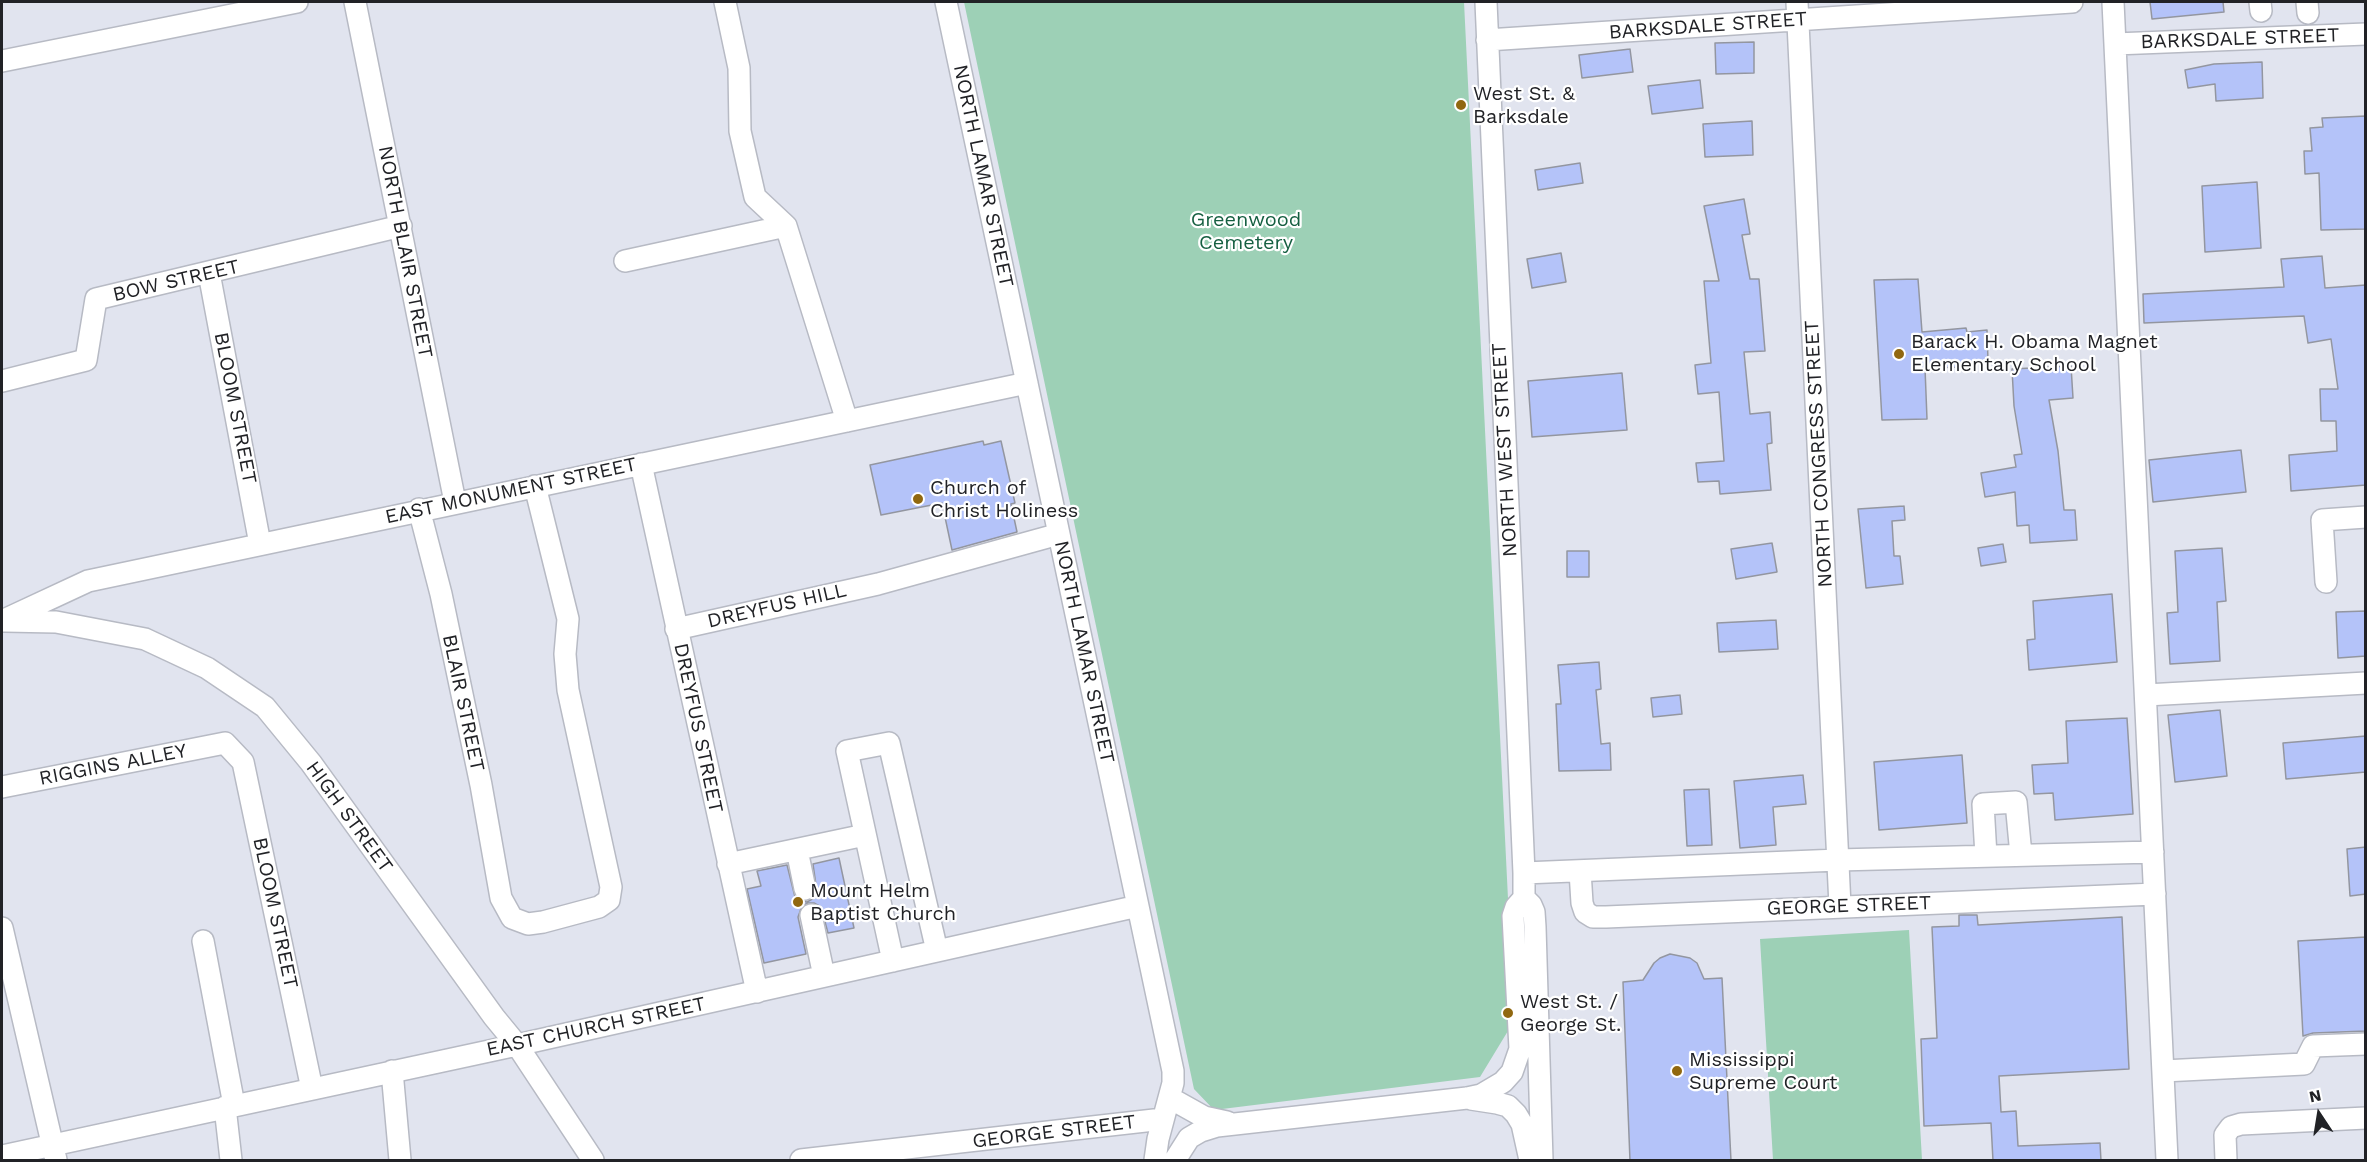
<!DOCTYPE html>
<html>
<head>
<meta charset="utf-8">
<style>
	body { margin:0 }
	#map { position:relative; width:2367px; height:1162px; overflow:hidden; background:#e1e4ef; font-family:"Work Sans",sans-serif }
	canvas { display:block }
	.frame { position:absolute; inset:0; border:3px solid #212226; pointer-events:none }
	.north { position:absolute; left:2289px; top:1084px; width:60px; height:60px; -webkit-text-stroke:4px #fff; paint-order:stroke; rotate:348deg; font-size:16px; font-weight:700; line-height:24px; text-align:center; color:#212226 }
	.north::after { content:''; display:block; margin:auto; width:21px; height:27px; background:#212226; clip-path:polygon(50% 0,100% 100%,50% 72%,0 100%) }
</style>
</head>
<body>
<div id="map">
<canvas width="2367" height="1162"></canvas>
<div class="frame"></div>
<div class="north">N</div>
</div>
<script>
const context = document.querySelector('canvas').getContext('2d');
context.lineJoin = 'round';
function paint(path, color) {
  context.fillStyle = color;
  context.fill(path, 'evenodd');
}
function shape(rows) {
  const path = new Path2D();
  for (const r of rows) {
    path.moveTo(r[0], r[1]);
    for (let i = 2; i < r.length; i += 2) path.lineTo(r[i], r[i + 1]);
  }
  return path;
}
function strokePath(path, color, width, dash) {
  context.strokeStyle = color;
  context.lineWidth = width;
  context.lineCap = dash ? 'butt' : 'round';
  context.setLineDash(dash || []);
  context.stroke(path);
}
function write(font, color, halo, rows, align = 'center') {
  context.font = font + ' "Work Sans",sans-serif';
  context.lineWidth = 4.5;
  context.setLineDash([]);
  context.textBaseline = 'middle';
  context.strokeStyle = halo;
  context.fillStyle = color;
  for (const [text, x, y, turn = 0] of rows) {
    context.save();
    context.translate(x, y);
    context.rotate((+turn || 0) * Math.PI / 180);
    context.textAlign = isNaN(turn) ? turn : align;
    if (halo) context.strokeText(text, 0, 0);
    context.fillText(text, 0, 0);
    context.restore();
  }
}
const green = shape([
	[964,2,1464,2,1514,1021,1480,1077,1214,1110,1194,1089],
	[1909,930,1922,1160,1773,1160,1760,939]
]);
const building = shape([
	[2150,2,2223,2,2224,12,2152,19,2150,2],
	[1754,42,1754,73,1716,74,1715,43,1754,42],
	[1630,49,1633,72,1582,78,1579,55,1630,49],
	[2262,62,2263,98,2216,101,2215,84,2188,88,2185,70,2214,64,2262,62],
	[1700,80,1703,108,1652,114,1648,86,1700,80],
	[2366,116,2366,229,2321,230,2319,173,2305,174,2304,151,2312,151,2310,128,2323,127,2322,118,2366,116],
	[1752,121,1753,155,1705,157,1703,124,1752,121],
	[1580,163,1583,183,1538,190,1535,170,1580,163],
	[2257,182,2261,248,2205,252,2202,186,2257,182],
	[1744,199,1750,234,1742,235,1750,279,1759,279,1765,351,1744,352,1750,414,1770,412,1772,443,1767,444,1771,490,1720,494,1719,481,1698,482,1696,463,1724,461,1719,392,1698,394,1695,365,1711,363,1704,281,1719,281,1704,206,1744,199],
	[1561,253,1566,282,1532,288,1527,259,1561,253],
	[2322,256,2325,288,2366,285,2366,485,2291,491,2289,455,2337,451,2336,421,2321,421,2320,389,2338,389,2331,339,2308,343,2304,316,2144,323,2143,294,2284,287,2281,259,2322,256],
	[1918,279,1922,332,1966,328,1967,332,1987,330,1988,361,1968,362,1967,367,1925,368,1927,419,1882,420,1874,280,1918,279],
	[2071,366,2073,398,2049,400,2058,451,2064,510,2075,510,2077,540,2030,543,2029,525,2017,526,2015,492,1985,497,1981,473,2016,467,2014,455,2022,454,2014,406,2012,369,2071,366],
	[1622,373,1627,430,1532,437,1528,381,1622,373],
	[983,441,984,445,1001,441,1015,503,1011,504,1017,532,952,550,942,503,881,515,870,465,983,441],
	[2241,450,2246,492,2153,502,2149,460,2241,450],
	[1904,506,1905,520,1892,521,1894,556,1900,556,1903,584,1866,588,1858,509,1904,506],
	[1772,543,1777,572,1736,579,1731,549,1772,543],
	[2003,544,2006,562,1981,566,1978,548,2003,544],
	[2222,548,2226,601,2217,602,2220,661,2170,664,2167,613,2178,612,2175,551,2222,548],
	[1567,551,1589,551,1589,577,1567,577,1567,551],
	[2112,594,2117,662,2029,670,2027,640,2035,639,2033,601,2112,594],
	[2366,611,2366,656,2338,658,2336,612,2366,611],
	[1776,620,1778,649,1719,652,1717,623,1776,620],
	[1599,662,1601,689,1596,690,1601,744,1610,743,1611,770,1559,771,1556,704,1561,704,1558,665,1599,662],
	[1680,695,1682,714,1653,717,1651,698,1680,695],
	[2220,710,2227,776,2175,782,2168,715,2220,710],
	[2127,718,2133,814,2055,820,2053,793,2034,794,2032,765,2068,763,2066,721,2127,718],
	[2366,736,2366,772,2286,779,2283,743,2366,736],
	[1962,755,1967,823,1879,830,1874,762,1962,755],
	[1803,775,1806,804,1773,807,1776,845,1740,848,1734,781,1803,775],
	[1709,789,1712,845,1687,846,1684,790,1709,789],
	[2366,847,2366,894,2350,896,2347,849,2366,847],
	[839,858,854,928,828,933,821,907,814,903,808,903,802,906,798,917,806,954,764,963,747,889,761,886,757,871,787,865,795,897,800,901,807,902,814,898,817,892,813,864,839,858],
	[1959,915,1977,915,1978,925,2122,917,2129,1069,1999,1076,2001,1112,2016,1111,2018,1146,2100,1143,2101,1161,1993,1161,1991,1123,1924,1126,1921,1039,1937,1038,1932,927,1959,926,1959,915],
	[2366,937,2366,1031,2313,1033,2303,1036,2298,941,2366,937],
	[1670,954,1690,958,1697,963,1704,979,1722,978,1731,1161,1630,1161,1623,982,1643,980,1654,963,1660,958,1670,954]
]);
const minor = shape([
	[355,2,455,502],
	[725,2,739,68,740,131,755,197,786,226],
	[946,2,1173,1071,1173,1083,1158,1139,1155,1160],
	[1797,2,1840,906],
	[2113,2,2167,1160],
	[2260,2,2261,11],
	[2307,2,2308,13],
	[1487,40,2072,2],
	[2115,44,2366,34],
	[2,61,297,2],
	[625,261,786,226,847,421],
	[209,273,260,544],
	[2,381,86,360,96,299,401,226],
	[641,464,757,992],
	[419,509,441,594,481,785,501,898,512,918,528,924,543,922,599,907,609,900,611,887,568,690,565,654,568,619,535,486],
	[2326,582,2322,520,2366,517],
	[2,621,88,581,1027,383],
	[5,621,56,622,145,639,207,668,265,707,311,763,494,1017,517,1045,593,1160],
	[676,629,878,584,1059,534],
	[2146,695,2366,683],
	[2,787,225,743,243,762,312,1089],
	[797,850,805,889],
	[1986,856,1983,804,2016,802,2021,855],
	[728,864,865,835],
	[1580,871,1582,903,1585,912,1593,917,1606,917,2155,894],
	[1524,873,1838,860,2153,852],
	[1524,898,1531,905,1534,912,1535,927,1542,1160],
	[811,915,824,976],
	[2,928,56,1160],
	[203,941,234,1105],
	[893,961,847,751,889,743,937,951],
	[392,1071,400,1160],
	[2163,1071,2304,1064,2313,1046,2366,1044],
	[1170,1098,1204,1117,1227,1122],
	[1471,1099,1497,1103,1508,1106,1516,1114,1522,1124,1530,1160],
	[225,1107,231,1160],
	[2,1156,517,1045,1138,906],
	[801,1160,1163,1119],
	[1175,1160,1189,1138,1201,1131,1217,1126,1467,1098,1481,1095,1503,1082,1512,1072,1520,1049,1513,916,1516,907,1524,898,1524,873,1486,2],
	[2226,1160,2225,1135,2231,1127,2241,1124,2366,1118]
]);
const markers = [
	[1461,105,6,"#916810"],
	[1899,354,6,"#916810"],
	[918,499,6,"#916810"],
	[798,902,6,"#916810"],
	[1508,1013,6,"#916810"],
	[1677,1071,6,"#916810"]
];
const streetNames = [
	["BARKSDALE STREET",1708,26,-4],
	["BARKSDALE STREET",2240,39,-2],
	["NORTH LAMAR STREET",983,176,78],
	["NORTH BLAIR STREET",405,252,79],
	["BOW STREET",176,281,-13],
	["BLOOM STREET",235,408,79],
	["NORTH WEST STREET",1505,450,-93],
	["NORTH CONGRESS STREET",1819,454,-93],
	["EAST MONUMENT STREET",511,491,-12],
	["DREYFUS HILL",777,606,-13],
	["NORTH LAMAR STREET",1084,652,78],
	["BLAIR STREET",463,703,78],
	["DREYFUS STREET",698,728,78],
	["RIGGINS ALLEY",113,765,-11],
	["HIGH STREET",349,817,54],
	["GEORGE STREET",1849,906,-2],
	["BLOOM STREET",275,913,78],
	["EAST CHURCH STREET",596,1027,-12],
	["GEORGE STREET",1054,1132,-7]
];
const poiNames = [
	["West St. &",1473,94],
	["Barksdale",1473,117],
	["Barack H. Obama Magnet",1911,342],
	["Elementary School",1911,365],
	["Church of",930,488],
	["Christ Holiness",930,511],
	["Mount Helm",810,891],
	["Baptist Church",810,914],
	["West St. /",1520,1002],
	["George St.",1520,1025],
	["Mississippi",1689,1060],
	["Supreme Court",1689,1083]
];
const parkNames = [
	["Greenwood",1246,220],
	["Cemetery",1246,243]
];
paint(green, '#9dd0b6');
paint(building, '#b4c3f9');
strokePath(building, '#9396a0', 1.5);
strokePath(minor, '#b7bac4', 24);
strokePath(minor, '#fff', 21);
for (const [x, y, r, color] of markers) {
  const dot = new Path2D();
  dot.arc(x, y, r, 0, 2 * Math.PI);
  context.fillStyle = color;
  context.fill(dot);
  strokePath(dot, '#fff', 2);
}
write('20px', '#212226', '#fff', streetNames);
write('20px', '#212226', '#fff', poiNames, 'left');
write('20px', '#155f41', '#fff', parkNames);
</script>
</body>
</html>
